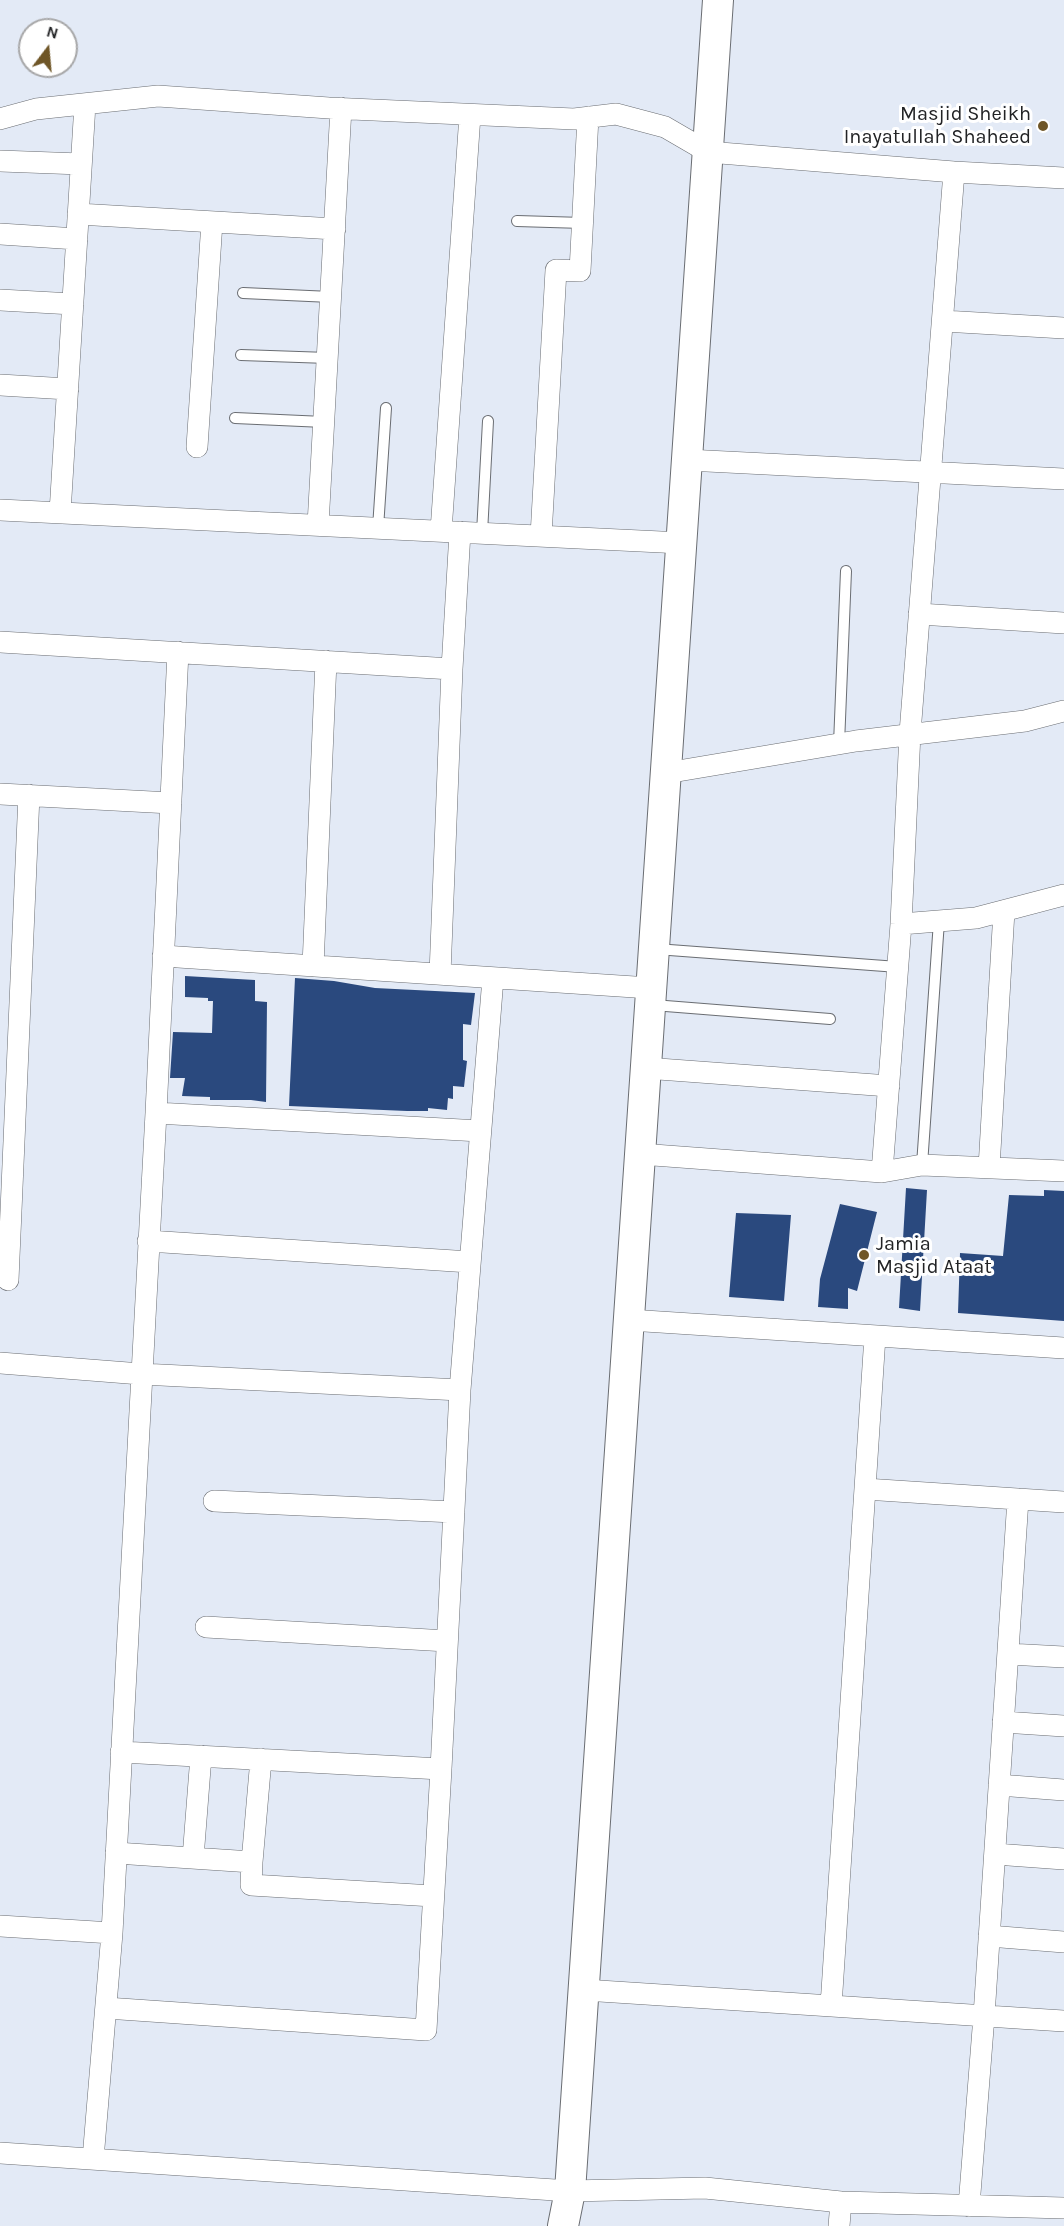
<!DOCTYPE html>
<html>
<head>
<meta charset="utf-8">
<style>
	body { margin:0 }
	#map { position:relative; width:1064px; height:2226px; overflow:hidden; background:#f3f7fc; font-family:Karla,sans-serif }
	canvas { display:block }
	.north { position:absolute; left:18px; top:18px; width:60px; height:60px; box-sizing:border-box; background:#fff; border:2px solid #a7a7a8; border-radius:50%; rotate:16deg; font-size:16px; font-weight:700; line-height:24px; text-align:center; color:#222325 }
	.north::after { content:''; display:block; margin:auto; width:21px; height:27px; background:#6f5627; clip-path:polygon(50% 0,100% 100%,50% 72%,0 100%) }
</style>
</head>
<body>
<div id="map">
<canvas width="1064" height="2226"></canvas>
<div class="north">N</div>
</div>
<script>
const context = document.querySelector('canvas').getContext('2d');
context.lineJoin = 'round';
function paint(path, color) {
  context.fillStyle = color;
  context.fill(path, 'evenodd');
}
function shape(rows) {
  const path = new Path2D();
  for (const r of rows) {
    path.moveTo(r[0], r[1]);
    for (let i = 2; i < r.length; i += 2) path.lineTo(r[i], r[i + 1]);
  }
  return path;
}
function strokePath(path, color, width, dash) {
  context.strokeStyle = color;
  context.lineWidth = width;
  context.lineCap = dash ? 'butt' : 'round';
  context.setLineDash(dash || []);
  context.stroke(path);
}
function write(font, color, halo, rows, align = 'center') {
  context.font = font + ' Karla,sans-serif';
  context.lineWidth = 6;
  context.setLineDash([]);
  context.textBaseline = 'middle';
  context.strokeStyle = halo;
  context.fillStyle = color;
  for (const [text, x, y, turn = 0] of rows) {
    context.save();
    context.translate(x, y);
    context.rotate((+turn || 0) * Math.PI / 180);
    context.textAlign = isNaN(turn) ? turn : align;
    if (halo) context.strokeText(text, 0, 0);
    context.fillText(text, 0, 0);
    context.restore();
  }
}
const built = shape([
	[0,0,1064,0,1064,2226,0,2226],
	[30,30,66,30,66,66,30,66]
]);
const building = shape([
	[185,976,255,980,255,1001,267,1002,266,1102,251,1100,210,1100,210,1097,182,1096,185,1078,170,1078,173,1032,212,1033,213,1001,208,1001,208,998,185,997],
	[295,978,334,981,375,988,475,993,471,1025,463,1024,463,1060,467,1061,464,1087,453,1086,453,1099,448,1098,447,1110,428,1108,428,1111,407,1111,289,1106],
	[906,1188,927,1190,920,1311,899,1308],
	[1044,1190,1064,1191,1064,1321,958,1313,960,1253,1003,1256,1009,1195,1044,1196],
	[840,1204,877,1212,857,1291,848,1288,848,1309,818,1307,820,1279],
	[736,1213,791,1215,784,1301,729,1297]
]);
const lane = shape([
	[517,221,583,223],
	[243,293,331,297],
	[241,355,328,358],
	[235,418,324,422],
	[378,528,386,408],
	[482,533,488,421],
	[839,744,846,571],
	[656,949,898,967],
	[653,1005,830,1019],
	[922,1165,939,921]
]);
const street = shape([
	[0,119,36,109,158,96,329,108,574,119,616,114,665,127,708,152,954,172,1064,178],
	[0,161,81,164],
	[78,214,335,229],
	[0,234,77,239],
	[0,300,73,304],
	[943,321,1064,328],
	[0,385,68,389],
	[197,447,212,222],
	[687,460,1064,479],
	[0,510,682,543],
	[60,513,85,104],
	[318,525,341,108],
	[441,531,470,115],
	[541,536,556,270,580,271,588,117],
	[919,614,1064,623],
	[0,642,452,669],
	[666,773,856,741,1025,721,1064,711],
	[0,794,171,803],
	[901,924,976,918,1064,895],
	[163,956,650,988],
	[313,966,326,661],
	[440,974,452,669,460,532],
	[645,1068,889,1086],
	[156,1113,480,1131],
	[640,1154,882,1172,922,1165,1064,1171],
	[989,1168,1004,911],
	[882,1172,901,924,910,733,954,172],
	[148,1241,470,1262],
	[8,1280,29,795],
	[629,1320,1064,1348],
	[0,1363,141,1374,460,1390],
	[865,1489,1064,1502],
	[214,1501,454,1512],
	[206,1627,447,1641],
	[1008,1654,1064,1657],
	[1003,1722,1064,1726],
	[121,1752,441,1769,460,1390,493,978],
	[999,1785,1064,1790],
	[116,1853,252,1862,251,1885,433,1896],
	[995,1854,1064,1859],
	[193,1858,201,1756],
	[252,1862,261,1759],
	[0,1926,112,1933],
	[989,1936,1064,1942],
	[584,1990,1064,2021],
	[831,2006,875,1336],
	[106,2008,426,2030,441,1769],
	[0,2153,570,2191,705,2188,841,2202,1064,2208],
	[93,2159,112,1933,156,1113,178,652],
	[969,2206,984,2016,1018,1499],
	[839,2226,841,2202]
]);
const secondary = shape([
	[563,2226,570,2191,718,0]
]);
const markers = [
	[1043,126,6,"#6f5627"],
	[864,1255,6,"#6f5627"]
];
const poiNames = [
	["Masjid Sheikh",1031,114],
	["Inayatullah Shaheed",1031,137],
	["Jamia",876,1244,"left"],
	["Masjid Ataat",876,1267,"left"]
];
paint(built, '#e3eaf6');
paint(building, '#2a497e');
strokePath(lane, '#6a6d72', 12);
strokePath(street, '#6a6d72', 22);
strokePath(secondary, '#6a6d72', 32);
strokePath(lane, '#fff', 10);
strokePath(street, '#fff', 21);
strokePath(secondary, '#fff', 30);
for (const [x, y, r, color] of markers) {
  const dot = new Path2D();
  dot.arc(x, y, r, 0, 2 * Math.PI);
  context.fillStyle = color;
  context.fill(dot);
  strokePath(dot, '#fff', 2);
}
write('20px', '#222325', '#fff', poiNames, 'right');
</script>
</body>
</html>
